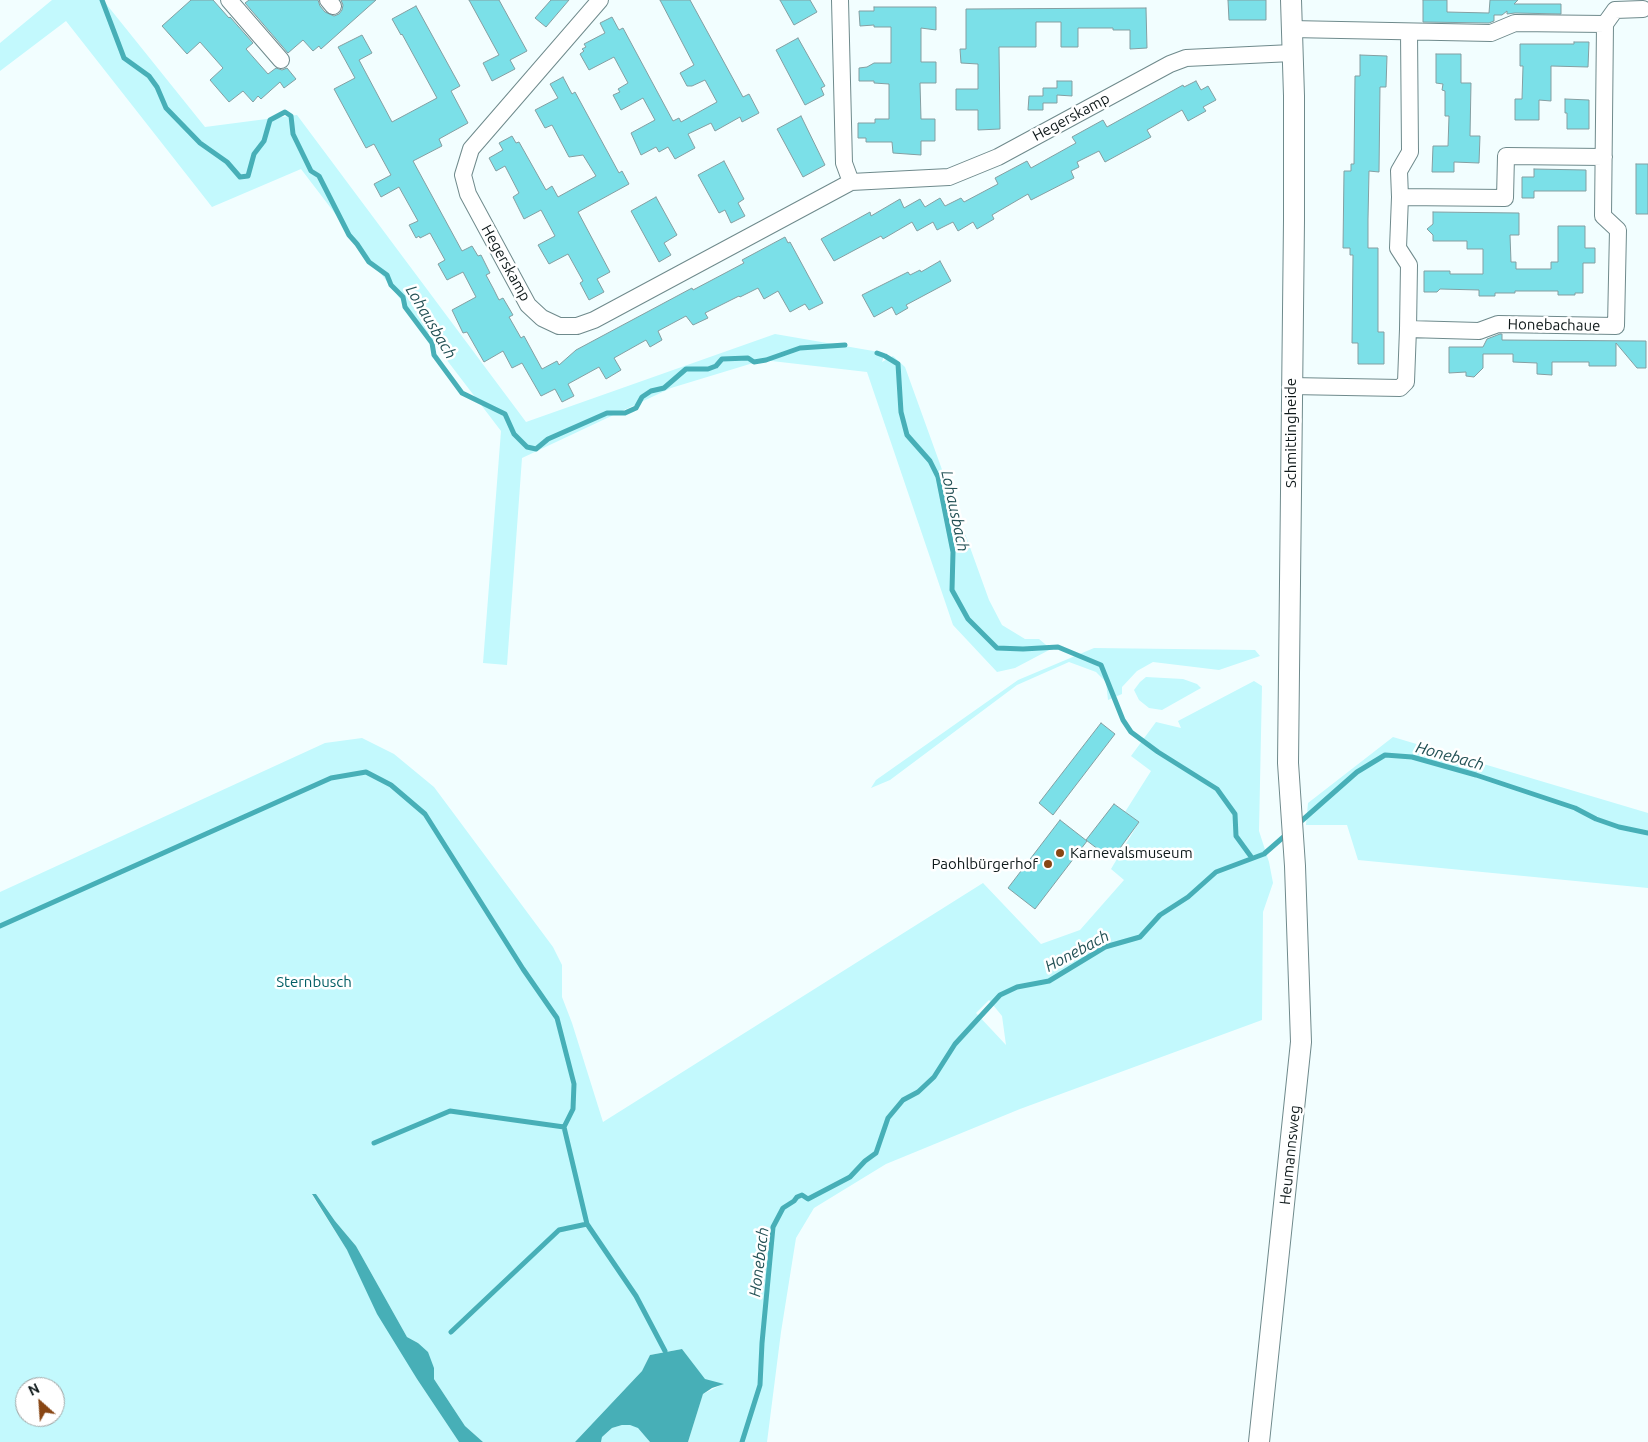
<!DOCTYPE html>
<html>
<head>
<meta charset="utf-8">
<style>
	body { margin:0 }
	#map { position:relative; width:1648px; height:1442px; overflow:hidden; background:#f2feff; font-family:Ubuntu,sans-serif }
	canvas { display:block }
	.north { position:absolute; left:15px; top:1377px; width:50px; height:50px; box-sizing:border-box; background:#fff; border:1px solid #9fa3a3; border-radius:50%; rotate:334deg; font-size:14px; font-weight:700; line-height:20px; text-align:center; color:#0f191a }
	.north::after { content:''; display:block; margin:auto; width:18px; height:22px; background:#884614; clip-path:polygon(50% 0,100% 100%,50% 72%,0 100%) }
</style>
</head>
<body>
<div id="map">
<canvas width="1648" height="1442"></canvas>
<div class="north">N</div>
</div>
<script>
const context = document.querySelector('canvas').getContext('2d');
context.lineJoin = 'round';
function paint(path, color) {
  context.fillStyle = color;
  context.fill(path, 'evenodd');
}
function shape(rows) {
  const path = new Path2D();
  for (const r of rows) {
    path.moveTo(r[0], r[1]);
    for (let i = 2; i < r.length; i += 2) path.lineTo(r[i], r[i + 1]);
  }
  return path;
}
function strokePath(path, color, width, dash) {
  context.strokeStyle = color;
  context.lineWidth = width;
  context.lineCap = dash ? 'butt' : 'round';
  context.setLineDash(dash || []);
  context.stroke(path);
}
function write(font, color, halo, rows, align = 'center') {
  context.font = font + ' Ubuntu,sans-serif';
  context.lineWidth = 5;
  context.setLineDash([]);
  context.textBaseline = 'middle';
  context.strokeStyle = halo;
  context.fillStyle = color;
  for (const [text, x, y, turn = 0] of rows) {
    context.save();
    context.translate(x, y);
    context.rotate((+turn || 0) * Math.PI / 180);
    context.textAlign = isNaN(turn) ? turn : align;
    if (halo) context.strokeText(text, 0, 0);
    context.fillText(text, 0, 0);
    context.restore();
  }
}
const green = shape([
	[52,0,103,0,205,127,297,115,526,422,775,334,885,353,882,362,893,356,905,367,989,600,1002,625,1025,639,1039,639,1051,649,1015,668,997,672,953,625,867,372,763,360,671,388,522,458,507,665,483,663,501,431,301,169,212,207,66,21,0,71,0,43],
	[1094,648,1255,650,1260,656,1219,670,1153,662,1137,671,1122,687,1122,694,1108,700,1106,682,1096,672,1069,662,1017,685,890,780,871,788,876,780,1018,680],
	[1146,677,1183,679,1197,684,1201,688,1162,710,1149,708,1139,700,1134,690,1140,682],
	[1254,681,1262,686,1259,831,1269,862,1273,883,1263,912,1262,1020,1020,1109,886,1164,814,1208,796,1238,781,1332,767,1442,688,1442,703,1394,723,1384,705,1380,682,1349,650,1355,642,1371,575,1442,483,1442,465,1426,434,1379,434,1368,418,1343,407,1337,356,1246,335,1221,316,1194,312,1195,347,1250,417,1379,459,1442,0,1442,0,892,325,743,362,738,394,754,434,787,553,947,562,965,562,997,572,1023,603,1122,983,883,1041,944,1080,930,1124,880,1111,869,1139,822,1125,812,1151,771,1131,756,1156,722,1181,728,1178,721],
	[989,1000,1002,1016,1006,1045,976,1013],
	[25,1387,55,1387,55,1417,25,1417],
	[1393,737,1648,813,1648,888,1358,860,1347,825,1306,825,1308,803],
	[622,1425,630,1425,638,1427,650,1442,601,1442,602,1437,612,1428]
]);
const water = shape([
	[312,1194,316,1194,335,1221,356,1246,407,1337,418,1343,428,1352,434,1368,434,1379,465,1426,483,1442,459,1442,417,1379,377,1314,347,1250],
	[682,1349,705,1379,724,1384,712,1388,703,1394,688,1442,650,1442,638,1428,630,1425,622,1425,612,1428,602,1437,601,1442,575,1442,642,1371,650,1355]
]);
const stream = shape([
	[102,0,124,58,149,76,157,87,166,108,200,143,227,162,240,177,248,176,254,154,264,141,270,120,285,112,291,116,293,134,311,171,319,176,349,235,357,244,369,262,387,275,391,285,403,297,405,307,432,343,434,355,462,393,505,414,514,434,527,447,536,449,548,439,607,413,625,413,636,408,642,397,651,391,664,388,686,369,708,369,716,366,722,359,748,358,754,362,766,360,800,348,845,345],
	[877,353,885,356,898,364,901,412,907,435,930,461,938,477,953,552,952,590,968,619,997,648,1023,649,1058,647,1101,665,1123,720,1131,732,1158,752,1217,789,1235,814,1236,836,1252,858],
	[1298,824,1357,772,1385,755,1412,757,1476,775,1575,808,1596,819,1619,827,1648,833],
	[0,926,331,778,366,772,391,785,425,814,523,969,557,1018,574,1084,573,1109,564,1127,587,1224,636,1296,665,1351],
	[374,1143,450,1111,564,1127],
	[451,1332,559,1230,587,1224],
	[742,1442,760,1385,762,1343,773,1227,783,1208,794,1201,797,1197,802,1195,808,1199,850,1177,865,1161,876,1153,888,1118,903,1100,918,1092,934,1077,955,1044,1000,995,1017,987,1049,981,1105,947,1140,937,1160,915,1188,897,1216,872,1264,854,1288,833]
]);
const building = shape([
	[191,0,213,0,229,18,230,17,253,43,246,49,268,74,276,68,282,70,287,68,296,79,284,88,280,82,261,99,258,96,253,102,243,91,229,102,210,80,223,68,200,42,187,54,162,26,191,0],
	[249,0,318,0,320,6,325,12,334,16,339,14,342,10,343,5,341,0,376,0,321,49,319,46,313,51,303,40,288,53,245,3,249,0],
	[469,0,499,0,527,51,510,60,515,69,492,81,483,63,499,55,469,0],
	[551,0,569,0,546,27,535,18,551,0],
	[660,0,690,0,743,97,749,94,759,113,742,122,740,117,715,131,711,123,688,134,695,148,675,159,668,147,659,152,656,147,641,155,631,133,655,120,643,98,621,110,613,95,620,92,618,89,628,83,614,57,589,70,580,54,584,51,582,49,586,47,584,44,605,33,600,23,612,17,619,30,623,28,673,121,679,118,681,122,717,102,705,80,692,86,687,86,680,73,694,65,660,0],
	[780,0,810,0,817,12,794,25,780,0],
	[1228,0,1266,0,1266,20,1229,20,1228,0],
	[1423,0,1447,0,1447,12,1489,13,1490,0,1518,0,1514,4,1561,4,1561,14,1515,13,1507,14,1507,11,1502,15,1494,15,1494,21,1489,23,1423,22,1423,0],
	[416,6,460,86,451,91,468,123,439,139,442,146,413,161,462,251,472,246,478,256,481,255,490,273,486,275,493,288,499,300,503,298,513,315,509,317,521,338,524,336,542,369,557,361,559,365,576,350,692,288,693,290,729,271,744,263,742,260,785,237,788,243,790,242,823,303,809,310,805,304,790,312,778,291,764,299,758,288,740,297,739,296,705,313,708,318,693,325,686,316,658,331,662,340,650,347,646,340,614,358,621,370,606,379,599,367,568,384,574,396,562,402,555,389,541,396,522,363,512,368,503,351,484,362,467,332,463,333,452,310,476,297,463,272,447,280,438,264,445,260,430,233,420,238,419,236,416,238,409,225,418,221,399,187,381,197,374,184,391,175,374,144,366,148,334,89,355,78,338,47,362,35,372,53,359,60,392,122,437,98,402,34,401,35,392,19,416,6],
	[874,7,936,7,936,30,921,28,921,62,936,62,936,83,920,83,921,119,935,119,935,141,921,141,921,155,893,153,892,142,866,142,866,138,858,138,858,123,875,123,875,119,889,119,889,84,874,83,874,81,859,81,859,68,867,67,874,63,891,63,891,27,874,27,874,25,860,26,859,11,874,11,874,7],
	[1146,8,1147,48,1130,49,1130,30,1113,30,1113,28,1078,28,1078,47,1061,47,1061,22,1036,22,1036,47,999,47,1000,129,978,130,978,110,956,110,956,89,978,89,978,64,961,63,960,49,966,49,966,9,1146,8],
	[798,38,825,86,821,88,824,95,805,105,776,50,798,38],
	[1574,42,1589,42,1588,67,1551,66,1551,101,1539,100,1539,120,1515,120,1515,99,1522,99,1523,66,1520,66,1520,44,1574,44,1574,42],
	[1436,54,1461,54,1461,83,1471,83,1470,136,1480,136,1479,163,1454,162,1454,172,1432,172,1433,146,1448,146,1449,116,1445,116,1445,91,1442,90,1443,84,1436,83,1436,54],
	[1360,55,1387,56,1386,87,1380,87,1379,172,1369,171,1368,219,1368,248,1378,248,1378,332,1384,332,1384,364,1358,364,1358,343,1352,343,1353,255,1350,255,1350,248,1343,248,1344,171,1351,171,1351,164,1354,164,1355,76,1360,76,1360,55],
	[563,77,572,94,575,92,619,173,622,171,629,184,578,212,610,272,597,279,604,292,589,300,580,283,583,281,568,254,549,264,538,245,555,236,541,210,524,219,513,197,519,193,505,166,496,171,489,158,503,150,499,143,512,136,516,143,519,142,546,190,552,186,558,197,596,176,583,155,569,157,552,125,545,128,535,110,558,98,550,84,563,77],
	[1057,81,1072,81,1072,96,1057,95,1057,103,1043,103,1043,110,1028,110,1029,96,1043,96,1043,88,1057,88,1057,81],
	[1196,81,1201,90,1208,86,1216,100,1203,107,1206,111,1188,121,1182,110,1147,130,1151,137,1105,162,1099,151,1077,162,1079,167,1071,171,1074,178,1031,200,1028,194,992,215,994,219,977,229,973,222,958,231,953,222,937,230,933,222,917,231,912,222,883,239,881,236,834,261,821,239,870,212,871,216,900,199,904,208,920,199,925,207,940,198,945,206,961,198,964,202,998,184,995,178,1027,161,1031,168,1076,143,1072,137,1103,120,1107,127,1183,85,1184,87,1196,81],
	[1565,99,1589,100,1589,129,1567,129,1567,113,1565,113,1565,99],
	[801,116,825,165,803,177,777,129,801,116],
	[724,161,744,199,738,203,745,216,731,223,725,210,719,213,698,175,724,161],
	[1636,164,1648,164,1648,214,1636,214,1636,164],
	[1534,169,1586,170,1586,191,1534,191,1534,198,1522,198,1522,177,1534,177,1534,169],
	[656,197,677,235,664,243,671,255,659,262,631,211,656,197],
	[1433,212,1519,213,1519,235,1510,235,1511,262,1516,262,1516,269,1551,269,1551,262,1558,262,1558,226,1585,226,1585,248,1595,248,1595,263,1583,263,1583,293,1575,293,1575,295,1558,295,1558,291,1515,291,1515,293,1495,293,1495,296,1479,296,1479,290,1440,289,1437,292,1424,292,1424,271,1450,271,1450,274,1483,274,1483,249,1467,249,1467,241,1433,241,1433,235,1427,229,1433,224,1433,212],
	[940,261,951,281,906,305,908,308,896,315,892,307,874,317,862,295,908,272,910,275,920,270,921,272,940,261],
	[1500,334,1502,334,1502,340,1646,341,1646,368,1637,368,1616,343,1616,366,1589,366,1589,362,1552,362,1552,375,1537,374,1537,363,1513,362,1513,354,1483,354,1483,368,1474,377,1466,376,1466,372,1449,373,1449,347,1483,347,1487,339,1500,334],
	[1101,723,1115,734,1053,815,1039,803,1101,723],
	[1114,804,1139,822,1115,855,1106,848,1103,853,1086,840,1114,804],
	[1060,820,1087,841,1035,909,1008,888,1060,820]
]);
const minor = shape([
	[229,0,281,60],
	[328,0,333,6],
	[600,0,471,149,463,175,468,194,528,305,542,318,559,326,577,326,594,320,851,182,949,177,998,157,1170,64,1186,58,1292,53],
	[840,0,844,163,851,182],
	[1605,24,1615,10,1643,9],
	[1291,29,1491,33,1515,23,1605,24,1603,216,1618,230,1616,326,1498,324,1479,331,1408,329,1406,382,1400,388,1291,386],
	[1400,197,1505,198,1506,156,1604,157],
	[1408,329,1409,265,1398,248,1400,197,1399,171,1410,152,1409,32]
]);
const tertiary = shape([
	[1259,1442,1301,1042,1295,866,1288,763,1294,220,1294,96,1291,0]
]);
const markers = [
	[1060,853,5,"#884614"],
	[1048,864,5,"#884614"]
];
const streetNames = [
	["Hegerskamp",1071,117,-28],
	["Hegerskamp",506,263,61],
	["Honebachaue",1554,325,1],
	["Schmittingheide",1291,433,-90],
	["Heumannsweg",1290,1155,-84]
];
const poiNames = [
	["Karnevalsmuseum",1070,853],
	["Paohlbürgerhof",1038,864,"right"]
];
const parkNames = [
	["Sternbusch",314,982]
];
const waterNames = [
	["Lohausbach",431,322,59],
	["Lohausbach",955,511,78],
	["Honebach",1450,756,15],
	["Honebach",1077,951,-28],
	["Honebach",759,1262,-83]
];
paint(green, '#c3f9fd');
paint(water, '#47afb7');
strokePath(stream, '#47afb7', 5);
paint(building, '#7be0e8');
strokePath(building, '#849fa2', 1);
strokePath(minor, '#6f8a8c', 18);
strokePath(tertiary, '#6f8a8c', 22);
strokePath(minor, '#fff', 16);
strokePath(tertiary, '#fff', 20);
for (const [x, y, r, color] of markers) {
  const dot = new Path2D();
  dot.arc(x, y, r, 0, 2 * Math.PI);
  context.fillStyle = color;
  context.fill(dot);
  strokePath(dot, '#fff', 2);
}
write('15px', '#0f191a', '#fff', streetNames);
write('15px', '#0f191a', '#fff', poiNames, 'left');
write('15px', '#005e64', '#fff', parkNames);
write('italic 16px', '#235155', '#fff', waterNames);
</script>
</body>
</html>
